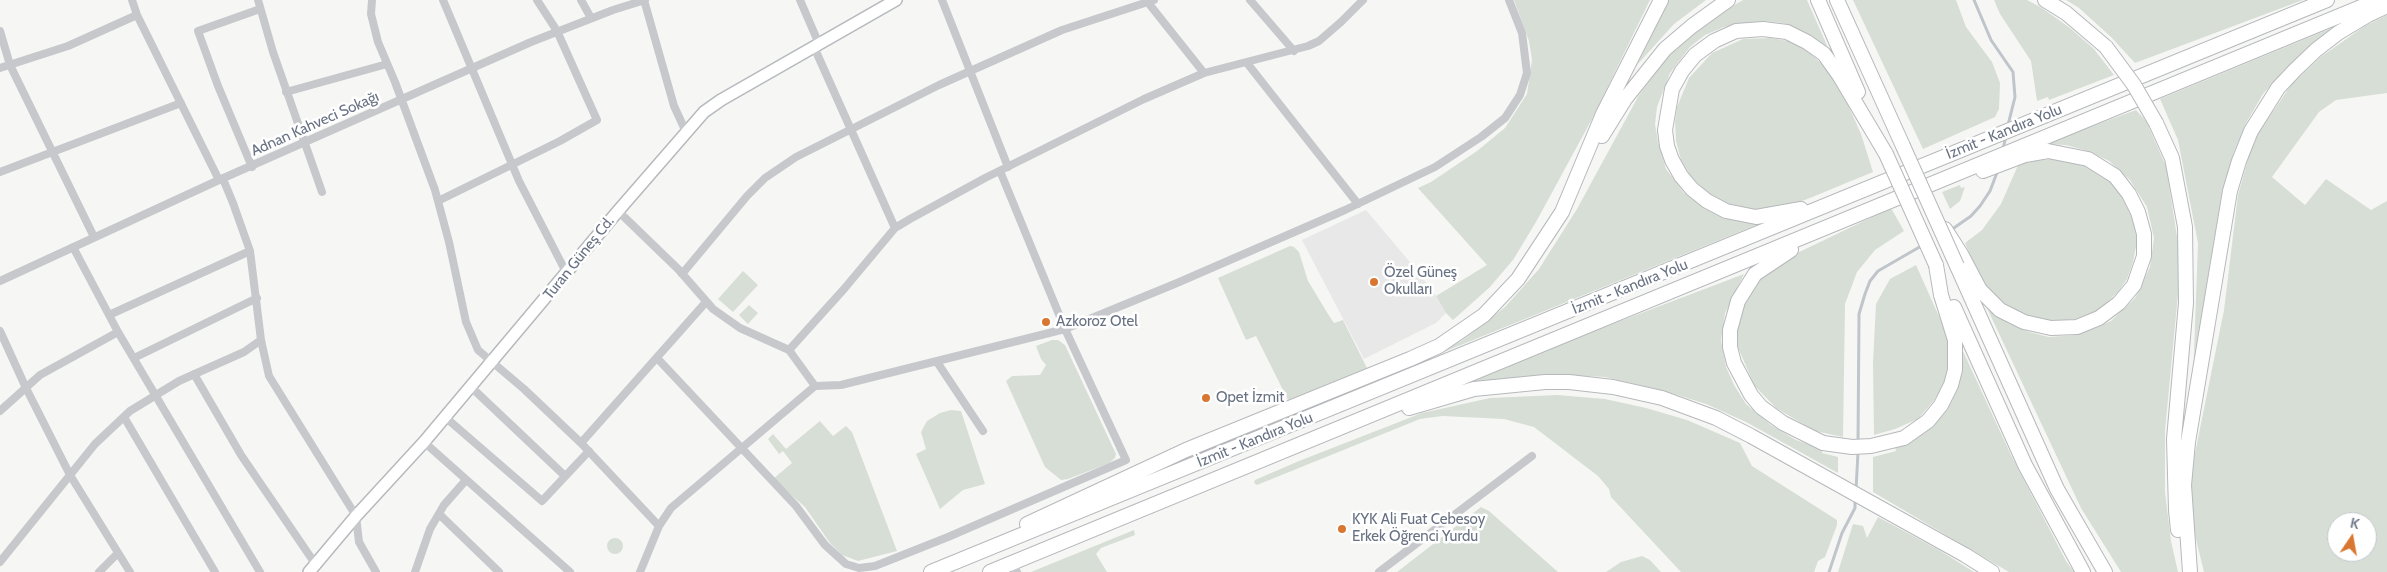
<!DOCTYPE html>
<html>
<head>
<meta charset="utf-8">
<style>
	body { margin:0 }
	#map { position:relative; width:2387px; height:572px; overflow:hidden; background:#f6f7f4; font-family:Cabin,sans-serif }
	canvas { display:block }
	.north { position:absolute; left:2327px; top:512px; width:50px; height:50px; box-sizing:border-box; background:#fff; border:1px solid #c3c7cd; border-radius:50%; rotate:12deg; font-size:14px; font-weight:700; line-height:20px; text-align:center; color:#687283 }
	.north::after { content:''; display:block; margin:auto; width:18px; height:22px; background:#d97732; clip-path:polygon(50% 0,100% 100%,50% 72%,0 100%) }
</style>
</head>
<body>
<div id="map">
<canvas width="2387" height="572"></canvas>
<div class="north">K</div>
</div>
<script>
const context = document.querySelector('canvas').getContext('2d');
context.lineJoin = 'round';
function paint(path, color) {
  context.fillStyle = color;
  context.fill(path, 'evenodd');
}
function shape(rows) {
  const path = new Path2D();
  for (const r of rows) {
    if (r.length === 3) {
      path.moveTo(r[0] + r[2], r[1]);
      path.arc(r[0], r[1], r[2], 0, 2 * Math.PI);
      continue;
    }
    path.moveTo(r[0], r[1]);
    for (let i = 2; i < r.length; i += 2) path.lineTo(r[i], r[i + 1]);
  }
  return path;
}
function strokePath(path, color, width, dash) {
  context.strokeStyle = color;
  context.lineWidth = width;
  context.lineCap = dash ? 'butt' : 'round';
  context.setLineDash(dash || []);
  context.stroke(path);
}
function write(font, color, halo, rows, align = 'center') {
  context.font = font + ' Cabin,sans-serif';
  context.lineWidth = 5;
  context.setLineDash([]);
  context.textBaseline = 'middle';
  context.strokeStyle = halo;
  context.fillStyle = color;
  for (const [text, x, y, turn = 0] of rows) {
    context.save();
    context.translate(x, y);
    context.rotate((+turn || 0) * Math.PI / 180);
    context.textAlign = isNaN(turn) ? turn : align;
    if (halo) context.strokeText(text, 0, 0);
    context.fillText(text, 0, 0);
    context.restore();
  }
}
const built = shape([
	[1366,210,1414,267,1436,296,1446,313,1436,323,1364,359,1302,240]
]);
const green = shape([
	[1514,0,1650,0,1592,119,1536,222,1513,260,1490,287,1453,320,1446,313,1436,296,1487,265,1418,188,1431,182,1477,151,1505,128,1527,94,1532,60,1529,41],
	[1669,0,1706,0,1674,24,1637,65],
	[1743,0,1807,0,1829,50,1808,34,1783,23,1764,21,1724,27,1705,35,1690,47,1670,73,1657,107,1655,124,1658,142,1666,169,1684,193,1705,208,1730,219,1766,221,1419,362,1461,341,1505,307,1539,269,1577,209,1639,95,1665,60,1687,38,1712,18],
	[1853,0,1956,0,1966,27,1992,62,2000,83,1999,109,1995,117,1923,149],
	[1994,0,2027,0,2042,8,2070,28,2094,49,2114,75,2049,100,2048,97,2037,101,2031,61,2000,14],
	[2066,0,2303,0,2135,63,2111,37,2079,8],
	[2387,15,2387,93,2336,100,2319,112,2272,177,2305,205,2326,179,2371,210,2387,201,2387,572,2204,572,2194,531,2191,473,2224,310,2238,195,2248,159,2259,132,2291,85,2322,56,2365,26],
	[2337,522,2367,522,2367,552,2337,552],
	[2332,28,2285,69,2263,94,2246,123,2234,151,2223,191,2193,380,2198,243,2178,140,2160,99],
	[1770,38,1794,42,1811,54,1826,68,1845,98,1861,134,1873,172,1805,200,1773,209,1744,209,1724,203,1707,193,1690,175,1681,160,1676,141,1675,122,1677,107,1689,78,1712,53,1743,39],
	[2136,110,2146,121,2166,166,2178,243,2180,273,2165,431,2165,492,2171,541,2178,572,2121,572,2081,508,1986,306,2008,323,2029,332,2049,337,2076,335,2098,327,2111,321,2135,298,2150,267,2154,238,2147,207,2130,180,2109,161,2088,151,2066,145,2044,144],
	[2058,158,2082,163,2110,181,2125,200,2133,218,2137,241,2133,262,2127,279,2118,292,2097,311,2075,319,2049,322,2022,315,2003,304,1982,282,1965,243,1982,230,2001,204,2019,163],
	[1960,185,1961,188,1965,187,1960,201,1950,209,1942,192],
	[1891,208,1904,231,1875,250,1857,272,1845,304,1843,437,1815,431,1776,408,1754,385,1738,347,1737,325,1742,308,1753,285,1769,269,1793,255],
	[1290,246,1294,247,1299,252,1308,281,1328,314,1334,323,1343,320,1367,368,1288,400,1256,336,1246,340,1218,278],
	[1916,265,1945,330,1951,352,1949,377,1935,399,1918,419,1895,429,1874,435,1873,363,1876,304,1890,279],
	[743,271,758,285,733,312,718,299],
	[1744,274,1725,313,1721,340,1726,367,1734,385,1746,404,1771,425,1796,440,1822,449,1822,453,1838,457,1838,473,1746,422,1706,404,1665,391,1605,377,1548,374,1451,389,1518,360],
	[749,305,758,313,748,324,739,315],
	[1052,340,1058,340,1065,345,1116,454,1115,458,1109,463,1068,479,1061,480,1045,467,1006,381,1012,376,1040,375,1046,365,1041,359,1036,346],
	[1962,349,2011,455,2066,561,2074,572,2009,572,1873,492,1873,457,1896,451,1895,447,1925,433,1950,404,1959,384],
	[1557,395,1605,399,1646,408,1687,420,1740,443,1752,466,1837,520,1837,525,1825,557,1818,561,1814,572,1681,572,1611,497,1609,489,1598,476,1534,427,1504,419,1442,416,1420,419,1257,485,1254,483,1255,480,1299,461,1422,413,1490,398],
	[951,410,961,411,985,484,963,490,940,509,916,454,926,449,921,432,927,421,940,413],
	[820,421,833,436,846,426,852,432,897,551,858,561,842,555,830,543,805,507,773,479,792,463,783,451,779,454,768,439,773,434,786,449],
	[1481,507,1489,511,1558,572,1397,572],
	[1878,517,1939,550,1974,572,1838,572,1853,524,1863,526,1867,538],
	[1134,530,1135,535,1101,548,1096,554,1107,572,1031,572],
	[615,546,8],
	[1642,556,1650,560,1661,572,1606,572,1621,562]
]);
const stream = shape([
	[1974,0,1991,40,2013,72,2015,97,2008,125],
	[2003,149,2006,136],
	[1951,230,1971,216,1980,206,1990,191,1998,170],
	[1858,443,1859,314,1865,294,1870,281,1878,271,1923,245],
	[1856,490,1858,452],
	[1829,572,1842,533,1855,508,1855,499]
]);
const street = shape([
	[132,0,137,15,219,180],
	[258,0,273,52,322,192],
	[372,0,371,14,378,42,395,82,435,190,449,242,466,322,478,350,524,389,581,443,659,526],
	[443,0,519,181,567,274],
	[581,0,591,18],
	[644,0,674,106,686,132],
	[800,0,819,44],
	[942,0,1008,167],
	[1146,0,1204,73],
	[1250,0,1294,51],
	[0,31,10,65,94,237],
	[814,47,895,228],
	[1247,63,1358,204],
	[0,68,68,46,137,15],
	[286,92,387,64],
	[252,167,218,86,198,31,260,9],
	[0,172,181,103],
	[223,179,233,203,250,251,261,340,269,376,356,516,359,542,376,572],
	[438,201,560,141,597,120,557,31,537,0],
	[618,211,678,269,713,309,740,328,789,350,815,386],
	[73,247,118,332,260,572],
	[682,274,747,196,765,178,796,157,939,85,1062,30,1154,0],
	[0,281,219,180,531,42,613,10,645,0],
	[109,315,250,251],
	[0,331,26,388,70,475,130,572],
	[789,350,844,289,895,228,910,219,985,178,1144,99,1204,73,1308,46,1319,41,1341,22,1363,0],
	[134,358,257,298],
	[657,358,796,506,825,545,846,564,859,568,875,566,948,537,1126,460,1065,329,1000,171],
	[937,362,983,431],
	[194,374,241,455,316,565],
	[471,387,565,476],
	[0,411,40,375,118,332],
	[124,417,215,572],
	[445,417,542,501,589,451],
	[424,442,570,572],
	[581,443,706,302],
	[439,514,499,572],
	[0,562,95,444,130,411,179,381,244,352,261,340],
	[1012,563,1017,572],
	[99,572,118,553],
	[415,572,430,529,444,505,466,480],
	[640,572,659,526,671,508,815,386,841,385,1065,329,1177,283,1345,210,1435,167,1481,137,1505,118,1520,95,1527,73,1522,33,1509,0],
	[1379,572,1532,456]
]);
const primary = shape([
	[309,572,356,516,424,442,618,211,704,112,721,100,896,0]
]);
const highway = shape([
	[1818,0,1858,92],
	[1837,0,1903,146],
	[2045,0,2066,13,2106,47],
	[2156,123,2172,158,2185,227,2186,303,2174,439,2176,510,2178,530],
	[1602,136,1625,99,1665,49,1692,26,1728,0],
	[1801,209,1756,217,1726,211,1707,201,1692,189,1681,176,1672,160,1667,146,1665,130,1672,89,1682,71,1695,55,1714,41,1736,31,1763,29,1787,32,1807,42,1824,54,1839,75,1886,154],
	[1945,229,1961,254,1980,290,2000,310,2024,322,2051,328,2077,327,2099,318,2119,303,2134,285,2144,256,2144,234,2138,212,2129,194,2115,176,2088,159,2048,151,2025,155,1983,171],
	[1791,250,1755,274,1738,301,1730,330,1730,347,1734,363,1751,395,1761,407,1783,423,1823,443,1852,447,1871,446,1904,438,1928,421,1941,405,1951,385,1955,370,1955,340,1941,295,1936,265],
	[1957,266,2057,489,2105,572],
	[1954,307,2025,465,2083,572],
	[1409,408,1474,389,1545,382,1569,382,1613,387,1662,398,1716,418,1751,436,1965,555,1992,572],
	[1027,524,1186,450,1410,359,1439,346,1484,315,1518,279,1562,212,1603,114,1661,0],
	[931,572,2327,0],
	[990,572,2378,0],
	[2190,572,2184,485,2188,442,2230,191,2239,161,2251,131,2263,112,2278,88,2295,70,2316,50,2338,33,2368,15,2387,6]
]);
const highwayBridge = shape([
	[2106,47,2134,85,2156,123],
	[1903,146,1957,266],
	[1886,154,1936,265]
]);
const markers = [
	[1374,282,5,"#d97732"],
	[1046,322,5,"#d97732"],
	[1206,398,5,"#d97732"],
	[1342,529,5,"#d97732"]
];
const streetNames = [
	["Adnan Kahveci Sokağı",315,124,-24],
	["İzmit - Kandıra Yolu",2004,132,-22],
	["Turan Güneş Cd.",579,258,-51],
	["İzmit - Kandıra Yolu",1630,287,-22],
	["İzmit - Kandıra Yolu",1255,440,-22]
];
const poiNames = [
	["Özel Güneş",1384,273],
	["Okulları",1384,290],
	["Azkoroz Otel",1056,322],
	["Opet İzmit",1216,398],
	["KYK Ali Fuat Cebesoy",1352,520],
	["Erkek Öğrenci Yurdu",1352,537]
];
paint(built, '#e7e8e7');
paint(green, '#d7ded5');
strokePath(stream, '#bfc5cb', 3);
strokePath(primary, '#b6b9bd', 14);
strokePath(highway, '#b6b8bc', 16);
strokePath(street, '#c6c8cc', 8);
strokePath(primary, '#fff', 11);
strokePath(highway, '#fff', 14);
strokePath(highwayBridge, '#b6b8bc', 16, []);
strokePath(highwayBridge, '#fff', 14);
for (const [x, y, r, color] of markers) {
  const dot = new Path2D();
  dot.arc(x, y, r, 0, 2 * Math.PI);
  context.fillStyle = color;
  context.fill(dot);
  strokePath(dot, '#fff', 2);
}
write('15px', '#687283', '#fff', streetNames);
write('15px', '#687283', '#fff', poiNames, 'left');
</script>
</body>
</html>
